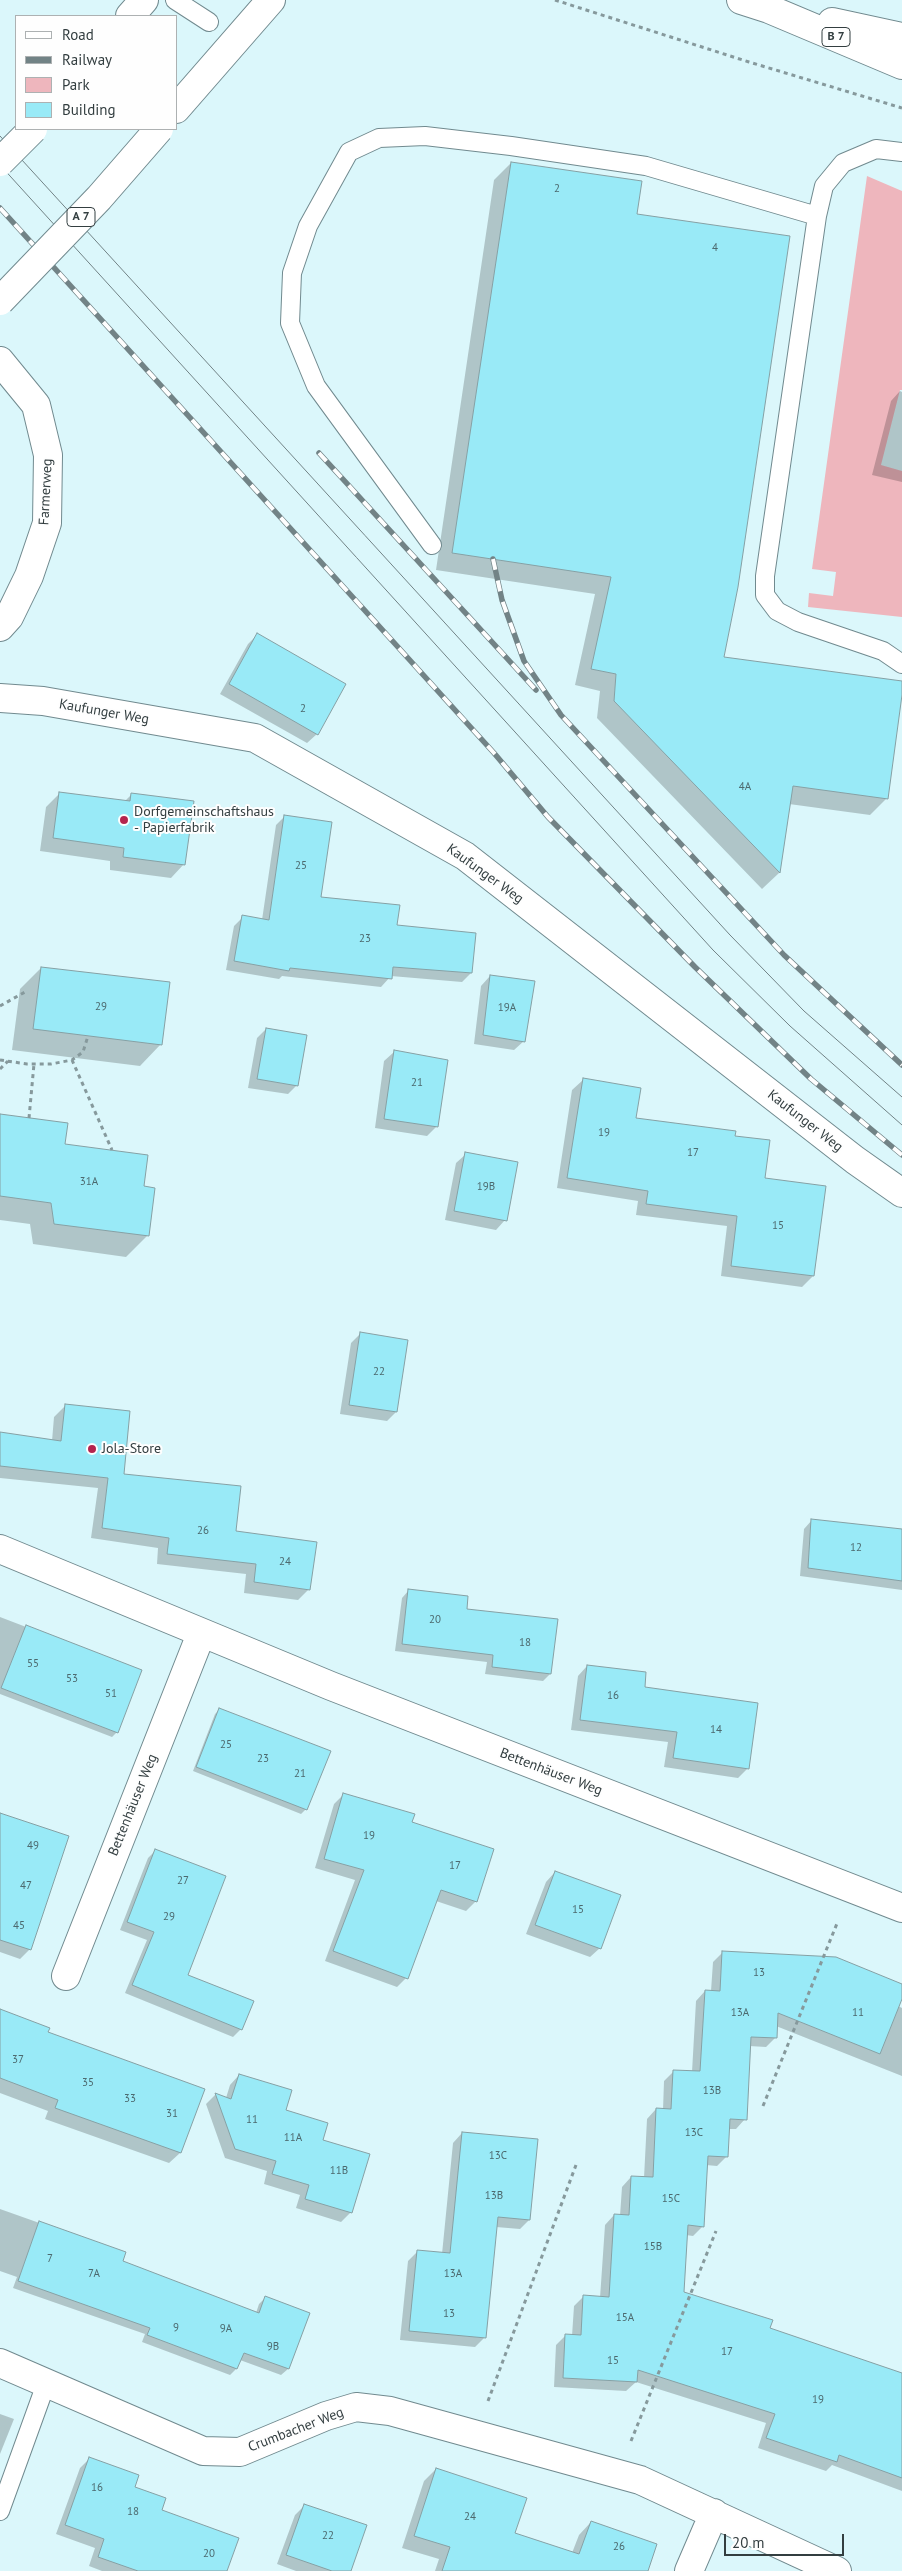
<!DOCTYPE html>
<html>
<head>
<meta charset="utf-8">
<style>
	body { margin:0 }
	#map { position:relative; width:902px; height:2571px; overflow:hidden; background:#dbf7fb; font-family:"PT Sans",sans-serif }
	canvas { display:block }
	.legend { position:absolute; left:15px; top:15px; width:162px; height:115px; box-sizing:border-box; background:#fefefe; border:1px solid #adb1b2; margin:0; padding:6px 9px; list-style:none; font-size:15px; color:#333e40 }
	.legend li { display:flex; align-items:center; gap:10px; height:25px }
	.legend b { width:25px; border:1px solid #adb1b2 }
	.scale { position:absolute; left:724px; top:2534px; width:120px; height:22px; box-sizing:border-box; border:2px solid #333e40; border-top:0; padding-left:6px; font-size:15px; line-height:18px; white-space:nowrap; color:#333e40; -webkit-text-stroke:4px #fefefe; paint-order:stroke }
</style>
</head>
<body>
<div id="map">
<canvas width="902" height="2571"></canvas>
<ul class="legend">
<li><b style="height:6px;background:#fff"></b>Road</li>
<li><b style="height:6px;background:#728386"></b>Railway</li>
<li><b style="height:14px;background:#eeb6bd"></b>Park</li>
<li><b style="height:14px;background:#99eaf7"></b>Building</li>
</ul>
<div class="scale">20 m</div>
</div>
<script>
const context = document.querySelector('canvas').getContext('2d');
context.lineJoin = 'round';
function paint(path, color) {
  context.fillStyle = color;
  context.fill(path, 'evenodd');
}
function shape(rows) {
  const path = new Path2D();
  for (const r of rows) {
    path.moveTo(r[0], r[1]);
    for (let i = 2; i < r.length; i += 2) path.lineTo(r[i], r[i + 1]);
  }
  return path;
}
function strokePath(path, color, width, dash) {
  context.strokeStyle = color;
  context.lineWidth = width;
  context.lineCap = dash ? 'butt' : 'round';
  context.setLineDash(dash || []);
  context.stroke(path);
}
function write(font, color, halo, rows, align = 'center') {
  context.font = font + ' "PT Sans",sans-serif';
  context.lineWidth = 4;
  context.setLineDash([]);
  context.textBaseline = 'middle';
  context.strokeStyle = halo;
  context.fillStyle = color;
  for (const [text, x, y, turn = 0] of rows) {
    context.save();
    context.translate(x, y);
    context.rotate((+turn || 0) * Math.PI / 180);
    context.textAlign = isNaN(turn) ? turn : align;
    if (halo) context.strokeText(text, 0, 0);
    context.fillText(text, 0, 0);
    context.restore();
  }
}
const green = shape([
	[867,176,902,191,902,390,900,390,881,465,902,471,902,617,808,607,809,593,833,596,836,572,812,569]
]);
const shadow = shape([
	[511,163,635,215,722,658,902,682,887,798,870,815,789,804,779,873,762,889,597,718,600,691,575,685,595,594,436,570,494,180],
	[900,391,902,392,902,482,872,475,891,401],
	[257,635,317,734,307,743,220,694,248,644],
	[60,793,124,802,132,794,184,864,171,878,110,870,110,861,40,851,46,807],
	[285,816,319,898,396,926,474,934,471,973,462,982,391,976,381,987,282,976,279,979,226,970,234,926,243,917,262,920,276,825],
	[41,968,161,1044,140,1066,12,1050,20,989],
	[490,976,524,1041,514,1050,474,1044,481,986],
	[266,1029,297,1085,288,1094,248,1088,257,1038],
	[394,1052,437,1126,427,1136,375,1128,384,1061],
	[583,1080,635,1119,734,1137,764,1179,813,1276,802,1287,721,1276,727,1226,636,1215,638,1201,557,1188,572,1090],
	[0,1115,64,1145,143,1187,147,1236,126,1257,33,1244,30,1224,0,1220],
	[466,1154,505,1220,496,1230,445,1220,456,1163],
	[360,1334,396,1412,387,1421,340,1414,351,1343],
	[65,1406,122,1475,309,1589,298,1600,244,1593,246,1574,157,1564,158,1548,91,1538,98,1488,0,1478,0,1434,52,1441,54,1417],
	[812,1520,902,1530,902,1590,800,1576,804,1529],
	[409,1590,465,1610,550,1674,543,1681,485,1674,487,1662,395,1651,402,1598],
	[0,1617,141,1671,117,1732,112,1737,0,1694],
	[587,1666,748,1768,738,1778,664,1767,668,1742,571,1730,578,1676],
	[220,1709,306,1809,301,1814,193,1771,215,1714],
	[343,1795,411,1823,476,1901,466,1911,436,1901,406,1978,397,1987,325,1961,355,1880,315,1868,334,1804],
	[0,1820,30,1949,20,1959,0,1952],
	[155,1851,186,1975,241,2029,233,2037,125,1993,147,1940,120,1930,148,1858],
	[555,1872,600,1948,590,1957,526,1934,546,1882],
	[722,1953,902,1985,902,1996,898,2006,902,2008,902,2076,776,2026,776,2037,766,2047,749,2046,745,2119,736,2129,729,2129,727,2156,717,2166,706,2165,703,2226,693,2236,686,2235,683,2293,902,2385,902,2491,832,2465,826,2471,758,2448,766,2423,636,2382,626,2391,554,2387,556,2345,566,2335,572,2336,574,2306,583,2297,600,2298,605,2225,614,2215,620,2216,622,2187,631,2177,644,2178,647,2119,656,2109,663,2110,664,2081,674,2071,692,2072,696,2001,705,1991,711,1991,713,1962],
	[0,2010,46,2033,180,2153,169,2163,45,2119,48,2111,0,2093],
	[239,2075,284,2111,351,2212,341,2222,296,2208,300,2195,264,2184,267,2171,225,2158,206,2104,215,2095,226,2098,230,2085],
	[462,2133,529,2220,520,2229,496,2227,484,2338,475,2347,400,2340,408,2261,418,2251,442,2254,453,2143],
	[0,2209,124,2253,121,2262,256,2313,259,2304,265,2298,308,2314,288,2369,281,2375,240,2360,236,2369,230,2375,142,2342,145,2334,13,2288,17,2277,0,2271],
	[0,2414,14,2419,0,2454],
	[90,2458,133,2488,225,2571,102,2571,89,2566,95,2548,56,2534,80,2468],
	[436,2469,514,2534,572,2553,579,2535,591,2522,646,2571,435,2571,439,2559,402,2548,424,2481],
	[305,2505,349,2571,296,2571,277,2564,295,2515]
]);
const building = shape([
	[511,162,642,181,637,214,790,236,738,587,724,657,902,681,902,695,888,799,793,786,780,873,614,701,616,674,591,669,611,577,452,553,511,162],
	[257,633,346,684,318,735,229,684,257,633],
	[59,792,130,801,131,793,194,801,185,865,123,857,124,848,53,838,59,792],
	[284,815,332,822,321,897,400,905,397,925,476,933,472,973,393,967,392,979,290,968,289,971,234,961,242,915,269,920,284,815],
	[41,967,170,982,162,1045,33,1029,41,967],
	[490,975,535,981,525,1042,483,1035,490,975],
	[266,1028,307,1035,298,1086,257,1079,266,1028],
	[394,1050,448,1060,438,1127,384,1119,394,1050],
	[583,1078,641,1088,636,1118,736,1131,735,1136,770,1140,765,1178,826,1186,814,1276,731,1266,737,1216,646,1204,648,1191,567,1178,583,1078],
	[0,1114,68,1123,65,1144,148,1155,144,1186,155,1188,149,1236,54,1224,51,1203,0,1196,0,1114],
	[465,1152,518,1162,507,1221,454,1211,465,1152],
	[360,1332,408,1340,397,1412,349,1405,360,1332],
	[65,1404,130,1411,124,1474,241,1486,236,1531,317,1542,310,1590,254,1582,256,1564,167,1554,169,1538,102,1528,108,1478,0,1466,0,1432,61,1441,65,1404],
	[811,1519,902,1529,902,1581,808,1568,811,1519],
	[408,1589,468,1596,467,1609,558,1619,551,1674,492,1667,493,1655,402,1644,408,1589],
	[26,1625,142,1670,118,1733,1,1688,26,1625],
	[587,1665,646,1672,645,1687,758,1703,749,1769,673,1758,677,1732,580,1720,587,1665],
	[219,1708,331,1751,307,1810,196,1767,219,1708],
	[343,1793,415,1814,412,1822,494,1849,477,1902,441,1890,408,1979,333,1951,364,1870,324,1859,343,1793],
	[0,1813,69,1836,31,1950,0,1940,0,1813],
	[155,1849,226,1876,188,1975,254,2001,242,2030,132,1985,154,1932,127,1922,155,1849],
	[555,1871,621,1895,601,1949,535,1925,555,1871],
	[722,1951,836,1957,902,1984,902,1999,880,2054,778,2013,777,2038,751,2037,747,2120,730,2119,728,2157,708,2156,704,2227,688,2225,684,2292,773,2320,770,2328,902,2373,902,2478,839,2455,837,2462,766,2438,775,2414,638,2370,637,2382,563,2378,565,2334,581,2335,583,2295,609,2297,614,2214,629,2215,631,2176,653,2177,656,2108,671,2109,673,2070,700,2071,705,1990,720,1991,722,1951],
	[0,2009,50,2028,48,2032,205,2089,181,2153,55,2108,58,2100,0,2078,0,2009],
	[239,2074,292,2090,286,2110,328,2123,323,2140,370,2154,352,2213,305,2199,309,2185,272,2174,276,2161,235,2149,215,2093,231,2099,239,2074],
	[462,2132,538,2139,530,2220,498,2217,486,2338,409,2331,417,2250,450,2253,462,2132],
	[39,2221,126,2252,123,2261,259,2313,265,2296,310,2313,289,2369,244,2353,237,2369,147,2335,150,2328,18,2281,39,2221],
	[89,2457,139,2475,135,2487,166,2498,162,2510,239,2538,227,2571,138,2571,98,2557,104,2539,65,2525,89,2457],
	[436,2468,527,2498,515,2533,579,2554,591,2521,657,2544,648,2571,442,2571,450,2547,414,2536,436,2468],
	[304,2504,367,2525,351,2571,332,2571,286,2555,304,2504]
]);
const path = shape([
	[555,0,749,62,902,108],
	[0,1006,25,992],
	[0,1060,27,1064,51,1064,72,1060,83,1052,88,1036],
	[72,1060,112,1150],
	[0,1069,8,1061],
	[29,1118,34,1064],
	[763,2106,838,1921],
	[488,2401,576,2165],
	[631,2441,716,2231]
]);
const service = shape([
	[175,0,209,22],
	[902,152,876,149,843,163,824,186,817,216,765,576,765,595,777,611,798,622,883,651,902,664],
	[432,545,316,386,290,323,292,273,308,226,349,152,379,138,425,136,511,146,646,166,817,216],
	[0,2511,47,2381]
]);
const minor = shape([
	[0,361,36,405,48,455,47,523,29,576,9,617,0,627],
	[0,698,43,701,255,738,465,856,855,1160,902,1193],
	[0,1549,331,1686,902,1908],
	[66,1976,201,1634],
	[0,2363,203,2451,240,2452,326,2416,356,2407,390,2411,640,2480,837,2571],
	[689,2571,714,2513]
]);
const primary = shape([
	[741,0,769,9,902,65],
	[832,22,902,37]
]);
const motorway = shape([
	[130,16,144,0],
	[176,109,271,0]
]);
const tram = shape([
	[0,136,730,935,804,1011,902,1097],
	[0,165,713,950,790,1026,902,1125]
]);
const rail = shape([
	[0,208,494,753,548,817,695,967,811,1079,902,1155],
	[319,453,536,690],
	[493,559,502,600,524,661,561,715,784,955,902,1065]
]);
const motorwayBridge = shape([
	[0,162,33,129],
	[0,301,99,198,159,129]
]);
const markers = [
	[124,820,5,"#b4244e"],
	[92,1449,5,"#b4244e"]
];
const numberNames = [
	["2",557,189],
	["4",715,248],
	["2",303,709],
	["4A",745,787],
	["25",301,866],
	["23",365,939],
	["29",101,1007],
	["19A",507,1008],
	["21",417,1083],
	["19",604,1133],
	["17",693,1153],
	["31A",89,1182],
	["19B",486,1187],
	["15",778,1226],
	["22",379,1372],
	["26",203,1531],
	["12",856,1548],
	["24",285,1562],
	["20",435,1620],
	["18",525,1643],
	["55",33,1664],
	["53",72,1679],
	["51",111,1694],
	["16",613,1696],
	["14",716,1730],
	["25",226,1745],
	["23",263,1759],
	["21",300,1774],
	["19",369,1836],
	["49",33,1846],
	["17",455,1866],
	["27",183,1881],
	["47",26,1886],
	["15",578,1910],
	["29",169,1917],
	["45",19,1926],
	["13",759,1973],
	["13A",740,2013],
	["11",858,2013],
	["37",18,2060],
	["35",88,2083],
	["13B",712,2091],
	["33",130,2099],
	["31",172,2114],
	["11",252,2120],
	["13C",694,2133],
	["11A",293,2138],
	["13C",498,2156],
	["11B",339,2171],
	["13B",494,2196],
	["15C",671,2199],
	["15B",653,2247],
	["7",50,2259],
	["7A",94,2274],
	["13A",453,2274],
	["13",449,2314],
	["15A",625,2318],
	["9",176,2328],
	["9A",226,2329],
	["9B",273,2347],
	["17",727,2352],
	["15",613,2361],
	["19",818,2400],
	["16",97,2488],
	["18",133,2512],
	["24",470,2517],
	["22",328,2536],
	["26",619,2547],
	["20",209,2554]
];
const shields = [
	[836,37,28],
	[81,217,28]
];
const shieldNames = [
	["B 7",836,37],
	["A 7",81,217]
];
const streetNames = [
	["Farmerweg",46,492,-87],
	["Kaufunger Weg",104,712,10],
	["Kaufunger Weg",485,874,36],
	["Kaufunger Weg",805,1121,38],
	["Bettenhäuser Weg",551,1772,21],
	["Bettenhäuser Weg",133,1805,-68],
	["Crumbacher Weg",296,2430,-21]
];
const poiNames = [
	["Dorfgemeinschaftshaus",134,812],
	["- Papierfabrik",134,828],
	["Jola-Store",102,1449]
];
paint(green, '#eeb6bd');
paint(shadow, '#0003');
paint(building, '#99eaf7');
strokePath(building, '#86a0a4', 1);
strokePath(service, '#718a8f', 20);
strokePath(minor, '#718a8f', 30);
strokePath(primary, '#718a8f', 30);
strokePath(motorway, '#718a8f', 30);
strokePath(path, '#86999c', 3, [4, 4]);
strokePath(service, '#fff', 18);
strokePath(minor, '#fff', 28);
strokePath(primary, '#fff', 28);
strokePath(motorway, '#fff', 28);
strokePath(tram, '#728386', 1);
strokePath(rail, '#728386', 5.5);
strokePath(rail, '#fefefe', 4, [11]);
strokePath(motorwayBridge, '#718a8f', 30, []);
strokePath(motorwayBridge, '#fff', 28);
for (const [x, y, r, color] of markers) {
  const dot = new Path2D();
  dot.arc(x, y, r, 0, 2 * Math.PI);
  context.fillStyle = color;
  context.fill(dot);
  strokePath(dot, '#fefefe', 2);
}
write('11px', '#4c696e', null, numberNames);
for (const [x, y, w] of shields) {
  const box = new Path2D();
  box.roundRect(x - w / 2, y - 9.5, w, 19, 4);
  context.fillStyle = '#fefefe';
  context.fill(box);
  strokePath(box, '#333e40', 1);
}
write('bold 12px', '#333e40', null, shieldNames);
write('14px', '#333e40', '#fefefe', streetNames);
write('14px', '#333e40', '#fefefe', poiNames, 'left');
</script>
</body>
</html>
